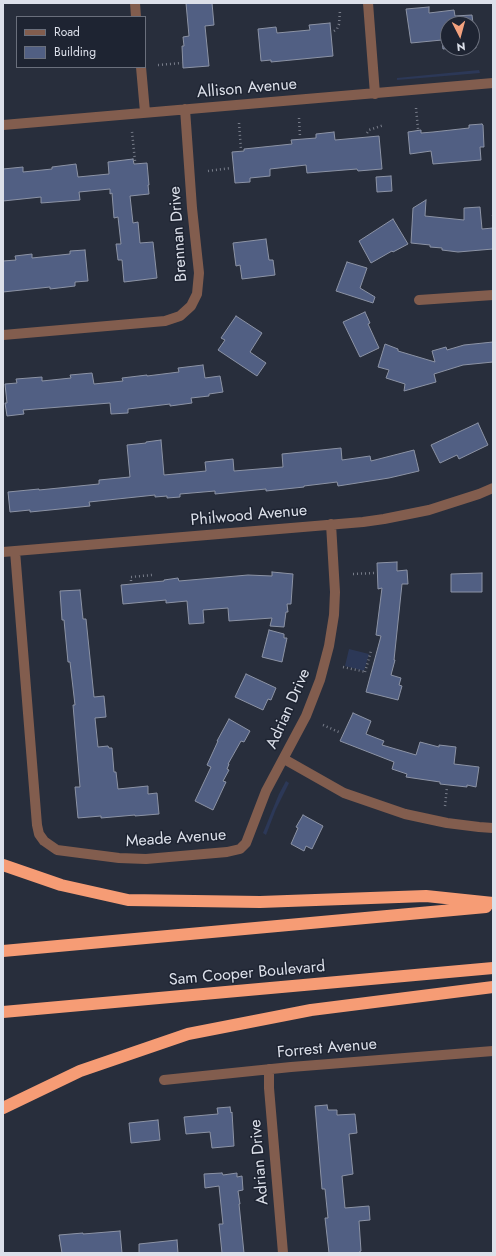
<!DOCTYPE html>
<html>
<head>
<meta charset="utf-8">
<style>
	body { margin:0 }
	#map { position:relative; width:496px; height:1256px; overflow:hidden; background:#282e3c; font-family:Jost,sans-serif }
	canvas { display:block }
	.frame { position:absolute; inset:0; border:4px solid #dce0ea; pointer-events:none }
	.legend { position:absolute; left:16px; top:16px; width:130px; height:52px; box-sizing:border-box; background:#1e2432; border:1px solid #6a6f7c; margin:0; padding:5px 7px; list-style:none; font-size:12px; color:#dce0ea }
	.legend li { display:flex; align-items:center; gap:8px; height:20px }
	.legend b { width:20px; border:1px solid #6a6f7c }
	.north { position:absolute; left:440px; top:16px; width:40px; height:40px; box-sizing:border-box; background:#1e2432; border:1px solid #6a6f7c; border-radius:50%; rotate:174deg; font-size:11px; font-weight:700; line-height:16px; text-align:center; color:#dce0ea }
	.north::after { content:''; display:block; margin:auto; width:14px; height:18px; background:#f2a17e; clip-path:polygon(50% 0,100% 100%,50% 72%,0 100%) }
</style>
</head>
<body>
<div id="map">
<canvas width="496" height="1256"></canvas>
<div class="frame"></div>
<ul class="legend">
<li><b style="height:5px;background:#825d4e"></b>Road</li>
<li><b style="height:11px;background:#515f83"></b>Building</li>
</ul>
<div class="north">N</div>
</div>
<script>
const context = document.querySelector('canvas').getContext('2d');
context.lineJoin = 'round';
function paint(path, color) {
  context.fillStyle = color;
  context.fill(path, 'evenodd');
}
function shape(rows) {
  const path = new Path2D();
  for (const r of rows) {
    path.moveTo(r[0], r[1]);
    for (let i = 2; i < r.length; i += 2) path.lineTo(r[i], r[i + 1]);
  }
  return path;
}
function strokePath(path, color, width, dash) {
  context.strokeStyle = color;
  context.lineWidth = width;
  context.lineCap = dash ? 'butt' : 'round';
  context.setLineDash(dash || []);
  context.stroke(path);
}
function write(font, color, halo, rows, align = 'center') {
  context.font = font + ' Jost,sans-serif';
  context.lineWidth = 3;
  context.setLineDash([]);
  context.textBaseline = 'middle';
  context.strokeStyle = halo;
  context.fillStyle = color;
  for (const [text, x, y, turn = 0] of rows) {
    context.save();
    context.translate(x, y);
    context.rotate((+turn || 0) * Math.PI / 180);
    context.textAlign = isNaN(turn) ? turn : align;
    if (halo) context.strokeText(text, 0, 0);
    context.fillText(text, 0, 0);
    context.restore();
  }
}
const green = shape([
	[479,70,480,73,397,80,397,78],
	[349,649,369,654,364,671,345,666],
	[286,781,289,783,276,809,266,835,263,833,279,794]
]);
const building = shape([
	[186,3,212,3,214,25,205,26,209,66,183,68,182,46,184,46,183,37,189,36,186,3],
	[429,7,429,13,454,10,455,16,472,15,476,48,457,50,457,48,472,48,472,24,448,24,448,48,451,48,443,49,442,40,411,43,406,9,429,7],
	[330,23,333,56,271,62,271,60,261,61,258,29,276,27,277,33,310,30,309,25,330,23],
	[482,124,483,125,484,147,480,147,481,160,433,164,431,151,410,154,408,132,421,130,421,133,433,132,469,128,469,125,482,124],
	[334,132,335,140,379,136,382,169,358,171,357,169,307,173,306,165,270,169,270,176,250,178,250,182,235,183,232,152,244,151,244,149,292,144,291,140,316,138,316,134,334,132],
	[133,159,134,164,147,163,149,185,148,185,149,194,130,196,133,223,138,222,140,243,153,242,157,278,124,282,122,260,118,260,116,244,121,244,118,217,114,218,112,193,110,194,110,189,79,192,80,200,41,203,41,197,3,201,3,169,23,167,23,172,52,169,52,167,76,164,78,177,109,174,108,162,133,159],
	[391,176,392,191,377,192,376,177,391,176],
	[426,200,425,216,464,220,464,208,480,207,482,229,493,228,493,249,458,252,442,250,442,248,430,247,430,245,411,243,413,208,426,200],
	[393,219,408,244,393,252,392,251,371,263,359,241,393,219],
	[266,239,269,260,273,260,275,275,242,279,240,265,236,266,233,243,266,239],
	[85,250,88,281,75,282,75,286,50,289,50,287,3,292,3,261,16,260,15,256,32,254,32,258,70,254,70,251,85,250],
	[347,262,367,268,360,288,375,297,373,303,336,291,347,262],
	[365,312,370,323,368,324,379,348,360,357,343,322,365,312],
	[236,316,262,333,250,352,266,363,257,376,218,350,225,340,221,338,236,316],
	[493,342,493,362,463,365,434,374,436,382,404,391,405,384,386,378,389,370,378,367,385,344,398,349,398,351,435,362,432,351,446,347,447,350,464,345,493,342],
	[203,365,205,378,220,376,223,392,209,394,209,396,191,398,192,403,170,406,170,404,128,409,128,413,111,414,110,403,23,410,24,414,7,416,5,403,7,403,5,384,17,383,16,379,42,377,42,381,71,378,70,375,92,373,94,384,123,381,122,378,147,375,147,376,179,372,178,368,203,365],
	[478,423,488,445,459,459,457,455,440,463,431,445,478,423],
	[161,440,164,475,206,471,205,462,233,459,234,471,283,467,282,454,341,448,342,460,370,456,371,461,414,450,419,471,389,478,338,486,337,482,304,486,304,487,266,491,266,489,215,494,215,491,180,494,180,497,167,498,167,496,155,497,155,495,89,502,90,506,30,512,30,510,10,512,8,492,39,489,39,490,99,484,99,480,130,477,127,445,146,443,146,442,161,440],
	[397,562,397,571,407,570,408,584,402,584,394,660,395,660,391,675,401,678,399,685,402,686,398,700,366,692,381,636,376,635,382,588,378,589,377,563,397,562],
	[272,572,293,574,291,604,287,604,288,612,286,612,284,627,270,626,272,618,229,621,228,608,203,610,204,623,189,624,187,601,166,603,166,600,123,604,121,585,164,581,164,580,178,578,179,581,248,575,272,576,272,572],
	[482,573,482,592,451,592,451,574,482,573],
	[80,590,83,619,86,619,94,697,104,696,106,717,95,718,98,747,108,746,109,748,112,748,114,772,116,772,118,789,148,786,148,794,157,793,159,814,135,816,135,815,101,818,101,816,78,818,75,787,80,787,73,705,75,705,70,662,68,662,64,620,62,620,60,591,80,590],
	[269,630,284,634,284,638,287,638,282,662,262,657,269,630],
	[246,674,276,688,271,700,268,699,263,710,235,697,246,674],
	[353,713,371,721,366,734,384,741,382,745,416,755,420,742,439,747,439,745,456,747,454,764,479,767,476,787,467,785,467,787,440,784,440,782,406,777,407,774,392,769,394,762,340,741,353,713],
	[229,719,250,731,244,742,241,741,228,764,229,764,227,769,229,770,223,781,226,782,213,810,195,801,211,767,207,765,218,741,217,741,229,719],
	[303,815,323,826,312,849,306,846,304,851,291,844,298,828,296,827,303,815],
	[327,1105,328,1110,337,1110,337,1115,355,1114,357,1133,349,1134,353,1174,342,1176,345,1208,369,1206,370,1220,359,1221,361,1251,359,1252,359,1253,329,1253,325,1218,328,1218,325,1189,322,1189,315,1106,327,1105],
	[230,1107,231,1113,232,1112,234,1146,212,1148,210,1132,186,1134,184,1117,218,1114,217,1108,230,1107],
	[158,1120,160,1140,131,1143,129,1123,158,1120],
	[222,1173,223,1175,237,1173,237,1177,242,1176,243,1190,238,1191,240,1204,239,1204,244,1253,222,1253,219,1224,223,1224,219,1186,205,1188,204,1174,222,1173],
	[120,1231,122,1253,62,1253,59,1235,83,1233,83,1234,120,1231],
	[177,1240,178,1253,139,1253,139,1244,177,1240]
]);
const path = shape([
	[334,31,337,29,339,24,340,11],
	[158,65,182,63],
	[416,108,418,129],
	[299,118,300,137],
	[239,123,241,150],
	[132,132,135,161],
	[367,133,369,130,384,125],
	[208,171,231,168],
	[493,215,493,217],
	[353,574,374,573],
	[131,581,131,577,152,575],
	[343,667,366,672],
	[365,672,371,651],
	[323,725,341,733],
	[445,806,447,787]
]);
const minor = shape([
	[135,3,136,17],
	[368,3,375,94],
	[141,67,145,112],
	[3,125,493,83],
	[419,300,493,295],
	[3,335,165,321,180,316,191,306,197,294,199,273,192,208,185,109],
	[15,551,37,825,39,834,44,841,57,850,119,858,146,859,227,852,240,849,246,843,266,791,306,716,320,680,329,646,334,615,335,592,331,524],
	[3,552,363,522,384,519,429,510,479,494,493,488],
	[284,759,344,793,405,814,447,823,479,827,493,828],
	[269,1069,269,1088,283,1253],
	[164,1080,291,1067,493,1051]
]);
const motorway = shape([
	[3,865,61,885,128,900,260,902,426,896,493,903],
	[3,951,486,907],
	[3,1012,493,968],
	[3,1108,80,1071,188,1034,311,1010,493,987]
]);
const streetNames = [
	["Allison Avenue",247,89,-5],
	["Brennan Drive",179,234,-94],
	["Philwood Avenue",249,516,-5],
	["Adrian Drive",289,709,-66],
	["Meade Avenue",176,839,-4],
	["Sam Cooper Boulevard",247,974,-5],
	["Forrest Avenue",327,1049,-5],
	["Adrian Drive",260,1162,-95]
];
paint(green, '#2c3857');
paint(building, '#515f83');
strokePath(building, '#8c93a5', 1);
strokePath(path, '#777c89', 2.5, [1, 3]);
strokePath(minor, '#825d4e', 10);
strokePath(motorway, '#f69c75', 12);
write('16px', '#dce0ea', '#1e2432', streetNames);
</script>
</body>
</html>
